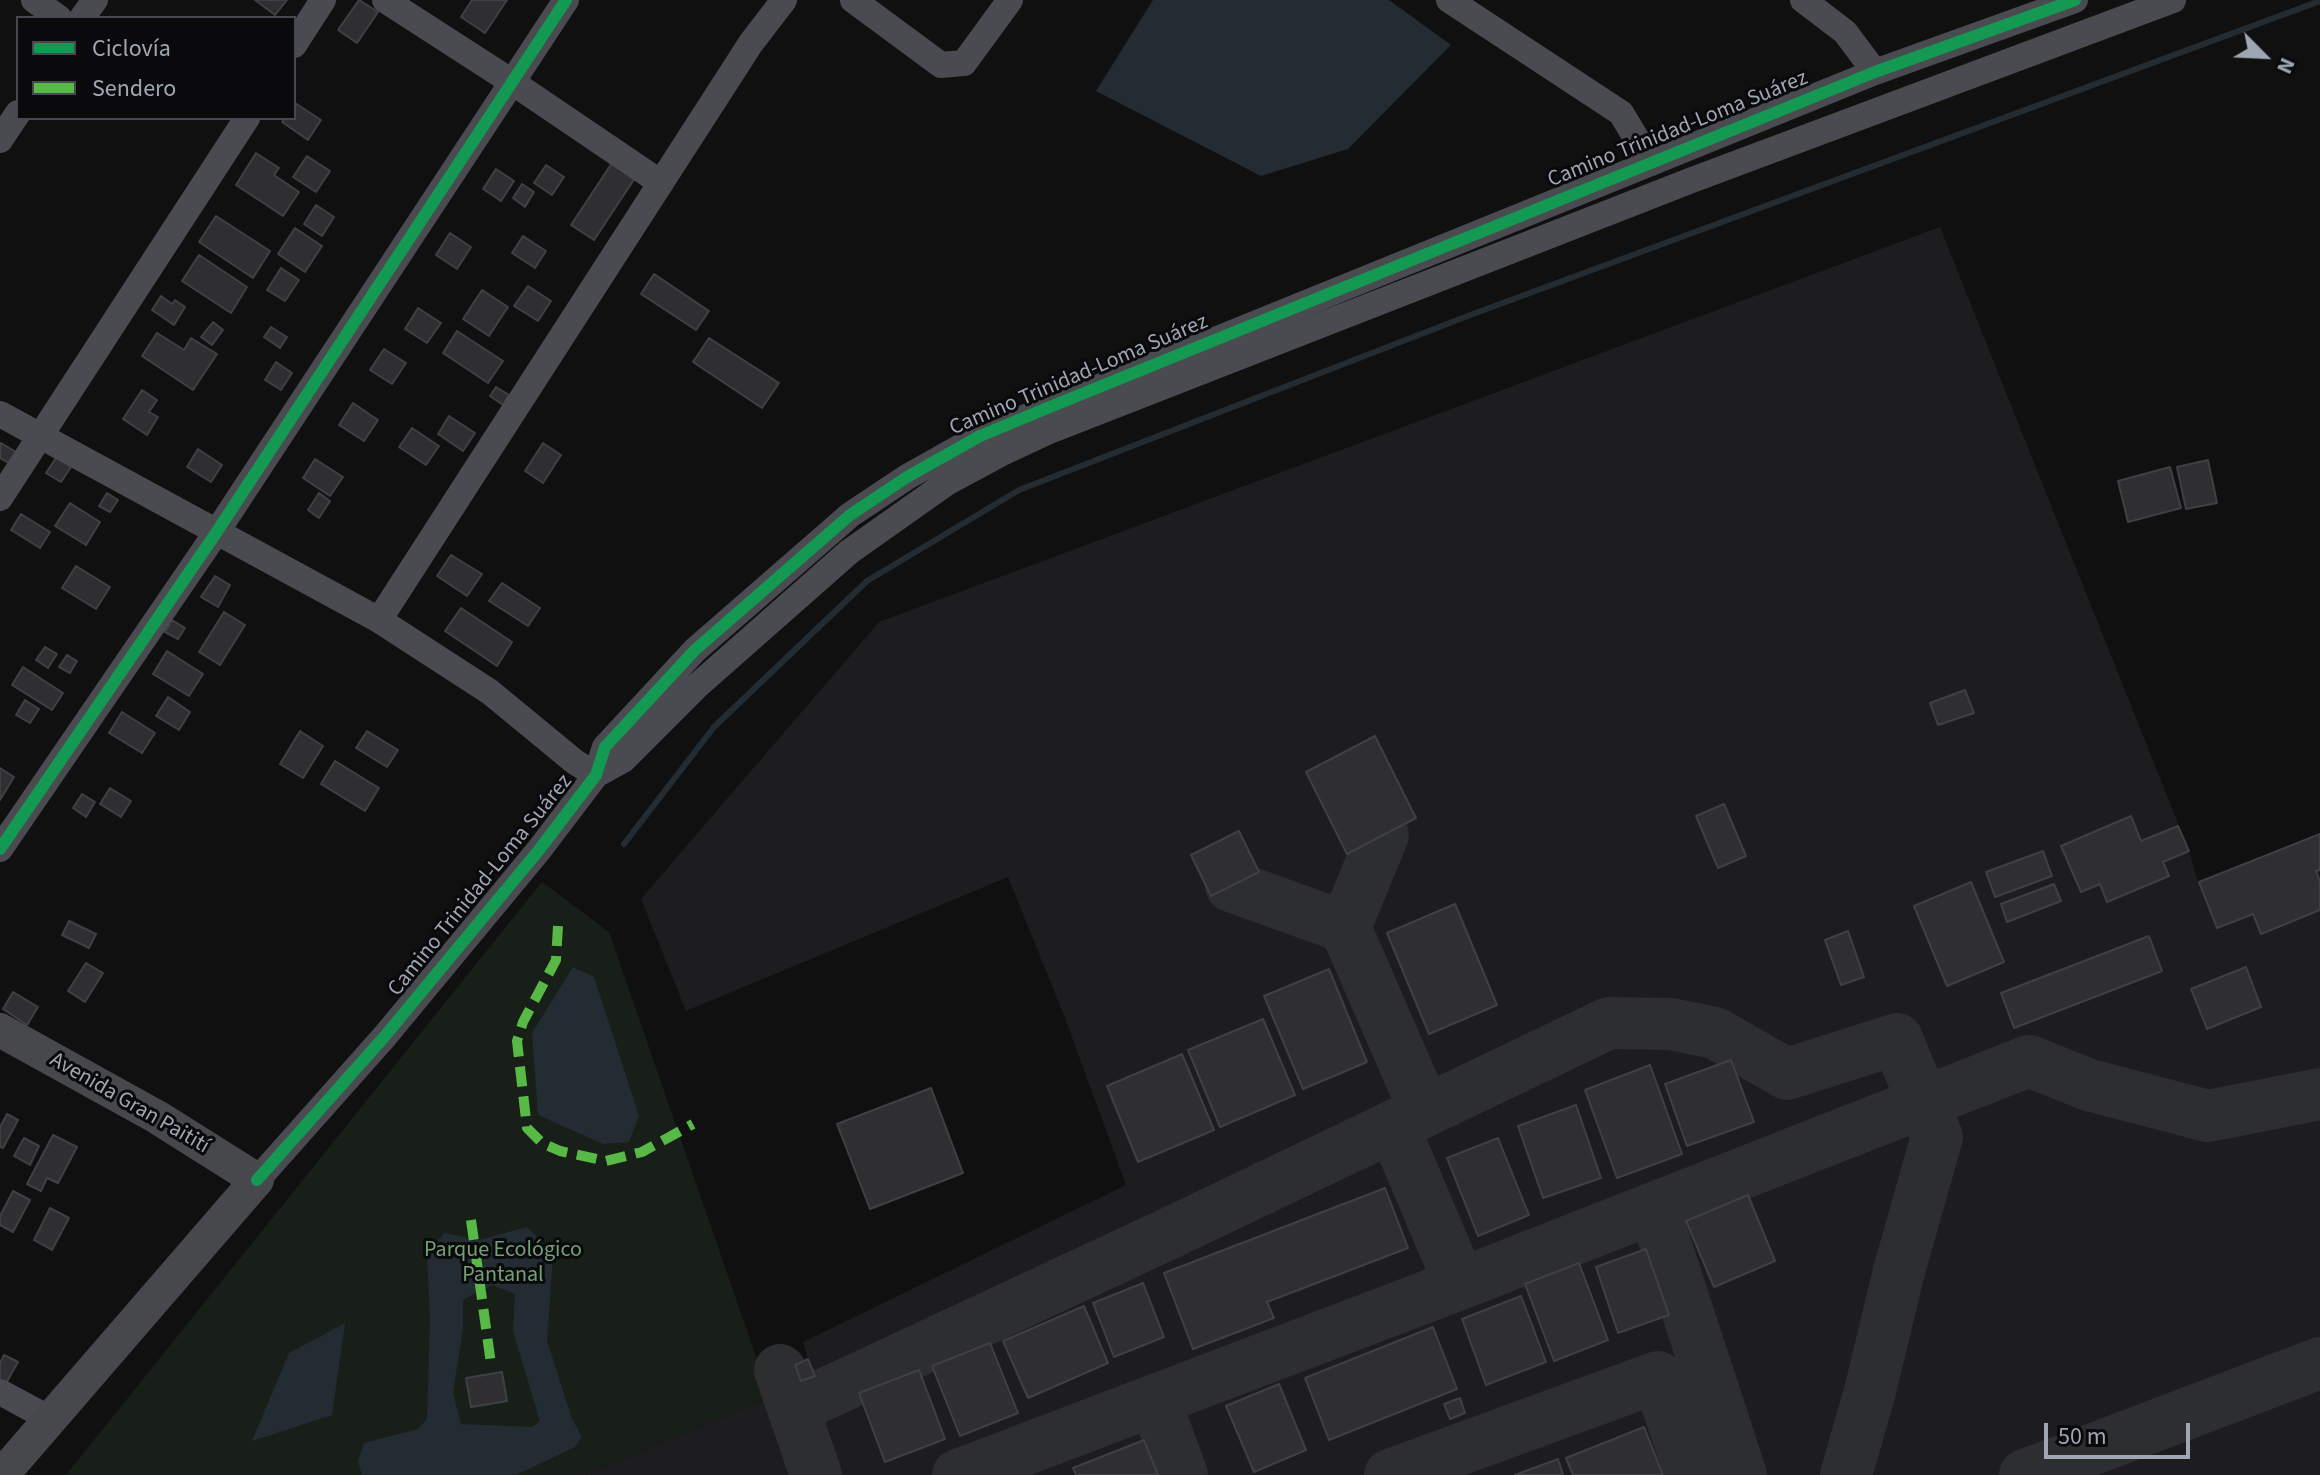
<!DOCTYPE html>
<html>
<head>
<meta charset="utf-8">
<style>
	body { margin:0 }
	#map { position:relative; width:2320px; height:1475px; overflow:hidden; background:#101010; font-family:"Source Sans 3",sans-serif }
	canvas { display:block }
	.legend { position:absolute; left:16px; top:16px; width:280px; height:104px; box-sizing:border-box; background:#0a0a0c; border:2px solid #46484f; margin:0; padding:10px 14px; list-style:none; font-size:24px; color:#9fa6b3 }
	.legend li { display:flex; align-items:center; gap:16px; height:40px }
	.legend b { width:40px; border:2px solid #46484f }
	.north { position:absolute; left:2224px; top:16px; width:80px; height:80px; -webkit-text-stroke:6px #0a0a0c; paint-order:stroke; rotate:114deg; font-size:22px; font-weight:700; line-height:32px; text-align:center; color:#9fa6b3 }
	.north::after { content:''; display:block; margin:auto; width:28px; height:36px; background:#9fa6b3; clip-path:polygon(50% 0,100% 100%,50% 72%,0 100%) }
	.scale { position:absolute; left:2044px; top:1423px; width:146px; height:36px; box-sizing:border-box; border:4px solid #9fa6b3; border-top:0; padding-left:10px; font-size:24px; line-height:28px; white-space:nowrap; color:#9fa6b3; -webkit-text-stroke:6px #0a0a0c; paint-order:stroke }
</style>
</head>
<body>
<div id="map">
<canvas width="2320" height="1475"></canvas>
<ul class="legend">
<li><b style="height:10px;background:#139951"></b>Ciclovía</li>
<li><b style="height:10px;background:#58b947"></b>Sendero</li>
</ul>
<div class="north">N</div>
<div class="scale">50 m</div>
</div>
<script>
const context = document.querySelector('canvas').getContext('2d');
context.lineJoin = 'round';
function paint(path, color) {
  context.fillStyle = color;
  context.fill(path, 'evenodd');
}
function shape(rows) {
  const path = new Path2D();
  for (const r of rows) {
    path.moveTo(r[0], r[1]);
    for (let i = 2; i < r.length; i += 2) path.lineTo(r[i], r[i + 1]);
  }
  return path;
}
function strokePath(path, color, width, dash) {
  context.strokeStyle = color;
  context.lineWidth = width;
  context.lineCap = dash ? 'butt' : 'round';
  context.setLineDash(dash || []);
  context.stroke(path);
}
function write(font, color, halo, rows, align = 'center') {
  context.font = font + ' "Source Sans 3",sans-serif';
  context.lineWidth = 6;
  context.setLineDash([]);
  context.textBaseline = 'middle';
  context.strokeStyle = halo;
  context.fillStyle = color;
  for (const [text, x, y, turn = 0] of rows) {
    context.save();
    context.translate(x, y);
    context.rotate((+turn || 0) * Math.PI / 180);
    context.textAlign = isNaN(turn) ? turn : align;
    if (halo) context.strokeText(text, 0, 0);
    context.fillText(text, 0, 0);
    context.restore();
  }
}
const built = shape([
	[1940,227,2189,851,2198,882,2320,834,2320,1475,585,1475,770,1397,765,1375,795,1365,801,1381,808,1359,803,1342,1126,1185,1065,1018,1008,877,686,1011,641,899,879,622]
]);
const green = shape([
	[542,882,609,932,770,1397,585,1475,66,1475]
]);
const water = shape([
	[1153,0,1389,0,1451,45,1348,149,1261,176,1096,91],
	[573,967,594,977,639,1116,629,1142,603,1144,538,1115,532,1033],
	[527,1227,553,1253,547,1341,572,1419,582,1437,575,1447,516,1475,362,1475,358,1461,364,1443,418,1429,427,1419,430,1318,427,1256,444,1233,479,1240],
	[492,1285,515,1294,513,1331,540,1421,532,1427,461,1424,453,1393,463,1328,463,1300],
	[345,1323,332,1415,252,1441,289,1353]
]);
const stream = shape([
	[624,844,714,727,867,581,1019,490,1465,317,2320,1]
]);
const taxiway = shape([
	[1383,835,1345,927,1425,1111],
	[1231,886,1345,927],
	[1393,1126,1460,1284],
	[1654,1209,1741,1475],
	[780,1370,816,1475],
	[1155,1401,1182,1475],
	[795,1408,1170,1233,1609,1023,1671,1024,1715,1033,1787,1074,1897,1039,1937,1137,1899,1271,1870,1391,1846,1475],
	[958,1475,1460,1284,2029,1061,2089,1085,2208,1116,2320,1094],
	[1390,1475,1658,1377,1691,1475],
	[2025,1475,2320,1363]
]);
const building = shape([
	[255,0,287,0,275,15,255,0],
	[359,0,378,12,357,43,338,30,359,0],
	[472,0,507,0,485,33,461,17,472,0],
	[295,103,321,120,308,140,282,122,285,118,294,118,295,103],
	[256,153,279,168,274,175,299,192,283,216,236,185,256,153],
	[307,156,330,171,316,192,293,177,307,156],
	[612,163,635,178,594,240,571,225,612,163],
	[546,165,564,177,552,195,534,183,546,165],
	[496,169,514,181,501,201,483,189,496,169],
	[522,184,534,192,525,207,513,198,522,184],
	[316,205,334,217,322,236,304,224,316,205],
	[216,216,270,251,253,278,199,242,216,216],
	[295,228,322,246,305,272,278,254,295,228],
	[450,233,471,247,457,269,436,255,450,233],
	[523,236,546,251,535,268,512,253,523,236],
	[199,255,247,287,231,313,182,281,199,255],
	[281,268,299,280,285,301,267,290,281,268],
	[654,274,709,311,696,330,641,294,654,274],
	[528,286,551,301,538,321,514,306,528,286],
	[482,290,508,307,489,336,463,319,482,290],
	[161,296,172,304,175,300,185,307,174,325,152,310,161,296],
	[418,308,441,323,427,343,405,329,418,308],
	[213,322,223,330,212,345,201,337,213,322],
	[271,327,287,337,280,348,264,337,271,327],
	[457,331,503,361,488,383,443,353,457,331],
	[157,333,184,350,191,338,217,354,193,390,142,356,157,333],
	[709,338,779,383,762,408,693,362,709,338],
	[384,349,406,363,392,384,370,370,384,349],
	[276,362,292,373,281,390,265,380,276,362],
	[496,387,509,395,503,405,490,396,496,387],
	[142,390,157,400,149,412,158,417,147,435,123,419,142,390],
	[353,403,378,420,364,441,339,425,353,403],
	[449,416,475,433,463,451,438,434,449,416],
	[412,428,439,446,426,465,399,447,412,428],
	[1,443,16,452,9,463,0,458,1,443],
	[543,443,561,455,543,483,525,471,543,443],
	[198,449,222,465,211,482,187,467,198,449],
	[58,455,73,464,61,482,46,473,58,455],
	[315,459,343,477,330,496,303,478,315,459],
	[2208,460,2217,503,2186,509,2177,467,2208,460],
	[2170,467,2181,508,2128,522,2118,481,2170,467],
	[107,493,118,500,110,512,99,506,107,493],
	[319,493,330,501,319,518,308,510,319,493],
	[70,503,100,522,86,545,55,526,70,503],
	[21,514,50,532,40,548,11,530,21,514],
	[451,555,482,574,467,596,437,576,451,555],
	[76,566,110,587,96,609,62,588,76,566],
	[215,576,230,585,218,607,201,597,215,576],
	[502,583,540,608,528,626,489,601,502,583],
	[461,608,512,642,497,666,445,631,461,608],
	[224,612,245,625,220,665,199,652,224,612],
	[172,620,185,628,178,639,165,632,172,620],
	[45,647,57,654,48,668,36,660,45,647],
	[167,651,203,674,189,696,153,674,167,651],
	[67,655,77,661,70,673,59,667,67,655],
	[23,667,63,693,52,710,12,685,23,667],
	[1965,690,1974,713,1938,725,1930,703,1965,690],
	[168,697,190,712,179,730,156,716,168,697],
	[25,700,39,709,30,723,16,715,25,700],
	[122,712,155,733,142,753,109,733,122,712],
	[300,731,323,746,303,778,280,764,300,731],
	[367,731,398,750,387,767,356,748,367,731],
	[1375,736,1416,818,1347,854,1306,772,1375,736],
	[335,761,379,788,365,811,321,784,335,761],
	[0,768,14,777,0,800,0,768],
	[110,788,131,801,121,817,100,804,110,788],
	[82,794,95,802,86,817,73,808,82,794],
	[1724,804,1746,856,1718,868,1696,816,1724,804],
	[2131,816,2141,841,2178,826,2189,851,2163,862,2169,876,2107,902,2100,884,2081,892,2061,846,2131,816],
	[1239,831,1259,872,1211,896,1191,855,1239,831],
	[2320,834,2320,870,2316,871,2320,882,2320,910,2261,934,2253,914,2217,928,2199,882,2320,834],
	[2043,851,2052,876,1995,897,1986,872,2043,851],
	[1971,882,2004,962,1947,986,1914,906,1971,882],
	[2054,884,2061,901,2007,922,2001,904,2054,884],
	[1455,904,1497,1005,1429,1034,1387,933,1455,904],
	[69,921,96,934,89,948,62,935,69,921],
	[1848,931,1864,977,1841,985,1825,940,1848,931],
	[2149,936,2162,971,2014,1028,2001,993,2149,936],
	[86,963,103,973,85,1002,68,991,86,963],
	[2246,967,2261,1007,2207,1029,2191,989,2246,967],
	[1329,969,1367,1062,1303,1089,1264,996,1329,969],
	[13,992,38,1007,27,1025,3,1009,13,992],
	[1263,1019,1295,1095,1220,1127,1188,1050,1263,1019],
	[1182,1054,1214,1130,1138,1162,1107,1086,1182,1054],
	[1731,1060,1754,1122,1687,1146,1665,1084,1731,1060],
	[1650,1065,1682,1154,1617,1178,1585,1090,1650,1065],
	[931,1088,963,1173,870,1209,837,1124,931,1088],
	[1576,1105,1601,1178,1543,1198,1518,1126,1576,1105],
	[7,1114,18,1120,3,1148,0,1147,0,1127,7,1114],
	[53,1135,77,1147,58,1183,47,1178,41,1191,27,1184,53,1135],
	[24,1138,39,1146,30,1165,14,1156,24,1138],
	[1498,1138,1529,1215,1478,1236,1447,1158,1498,1138],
	[1385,1188,1408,1248,1267,1302,1274,1318,1193,1349,1164,1273,1385,1188],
	[13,1191,30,1200,13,1232,0,1225,0,1216,13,1191],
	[1748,1195,1775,1261,1714,1287,1686,1221,1748,1195],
	[50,1208,69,1218,52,1250,34,1240,50,1208],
	[1646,1249,1669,1315,1618,1333,1596,1267,1646,1249],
	[1579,1263,1608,1340,1554,1361,1525,1284,1579,1263],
	[1143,1283,1164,1337,1114,1357,1093,1303,1143,1283],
	[1521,1296,1546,1362,1486,1385,1462,1319,1521,1296],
	[1084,1306,1108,1363,1028,1398,1003,1341,1084,1306],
	[1433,1327,1457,1389,1329,1440,1305,1378,1433,1327],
	[990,1343,1018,1413,960,1436,932,1366,990,1343],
	[4,1355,18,1362,5,1385,0,1382,0,1363,4,1355],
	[808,1359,815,1376,801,1381,795,1365,808,1359],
	[919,1370,945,1439,885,1462,859,1393,919,1370],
	[502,1372,507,1401,471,1407,466,1378,502,1372],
	[1279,1384,1306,1450,1254,1472,1226,1406,1279,1384],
	[1460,1398,1465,1413,1450,1419,1444,1404,1460,1398],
	[1644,1427,1663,1475,1573,1475,1566,1458,1644,1427],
	[1144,1440,1158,1475,1076,1475,1073,1468,1144,1440],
	[1558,1459,1563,1475,1515,1475,1558,1459]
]);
const minor = shape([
	[34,0,59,18],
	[385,0,512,82,661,183],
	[853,0,941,65,964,63,1010,0],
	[1449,0,1621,113,1651,163],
	[1803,0,1845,32,1875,72],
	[82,18,95,0],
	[294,45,323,0],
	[0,140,18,113],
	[0,414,379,620,490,692,575,762,596,775],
	[0,498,247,118],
	[379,620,751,43,784,0],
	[596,775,623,760,697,686,849,552,948,482,1002,453,1047,432,1692,180,2173,0],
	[0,849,216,533,566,0],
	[257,1180,385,1036,539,850,596,775,605,747,695,650,850,515,907,477,980,436,1045,409,1875,72,2075,0],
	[0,1392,50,1419]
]);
const major = shape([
	[0,1030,157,1117,257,1180,2,1475]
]);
const quiet = shape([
	[558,926,556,960,523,1022,517,1041,527,1128,542,1143,560,1151,606,1161,642,1152,693,1124],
	[471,1220,491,1364]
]);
const cycleway = shape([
	[0,849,216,533,566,0],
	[257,1180,385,1036,539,850,596,775,605,747,695,650,850,515,907,477,980,436,1045,409,1875,72,2075,0]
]);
const streetNames = [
	["Camino Trinidad-Loma Suárez",1678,130,-22],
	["Camino Trinidad-Loma Suárez",1079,376,-23],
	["Camino Trinidad-Loma Suárez",481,886,-51],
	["Avenida Gran Paitití",129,1104,30]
];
const parkNames = [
	["Parque Ecológico",503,1251],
	["Pantanal",503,1276]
];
paint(built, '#1d1d1f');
paint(green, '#181f19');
paint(water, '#232c32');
strokePath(stream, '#232c32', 6);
strokePath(taxiway, '#2c2e2f', 52);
paint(building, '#2f2f31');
strokePath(building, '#3e4044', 2);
strokePath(minor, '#4a4b50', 26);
strokePath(major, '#46484b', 34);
strokePath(quiet, '#58b947', 10, [20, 10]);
strokePath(cycleway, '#139951', 12);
write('22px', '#9fa6b3', '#0a0a0c', streetNames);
write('22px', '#74a075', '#0a0a0c', parkNames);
</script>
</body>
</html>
